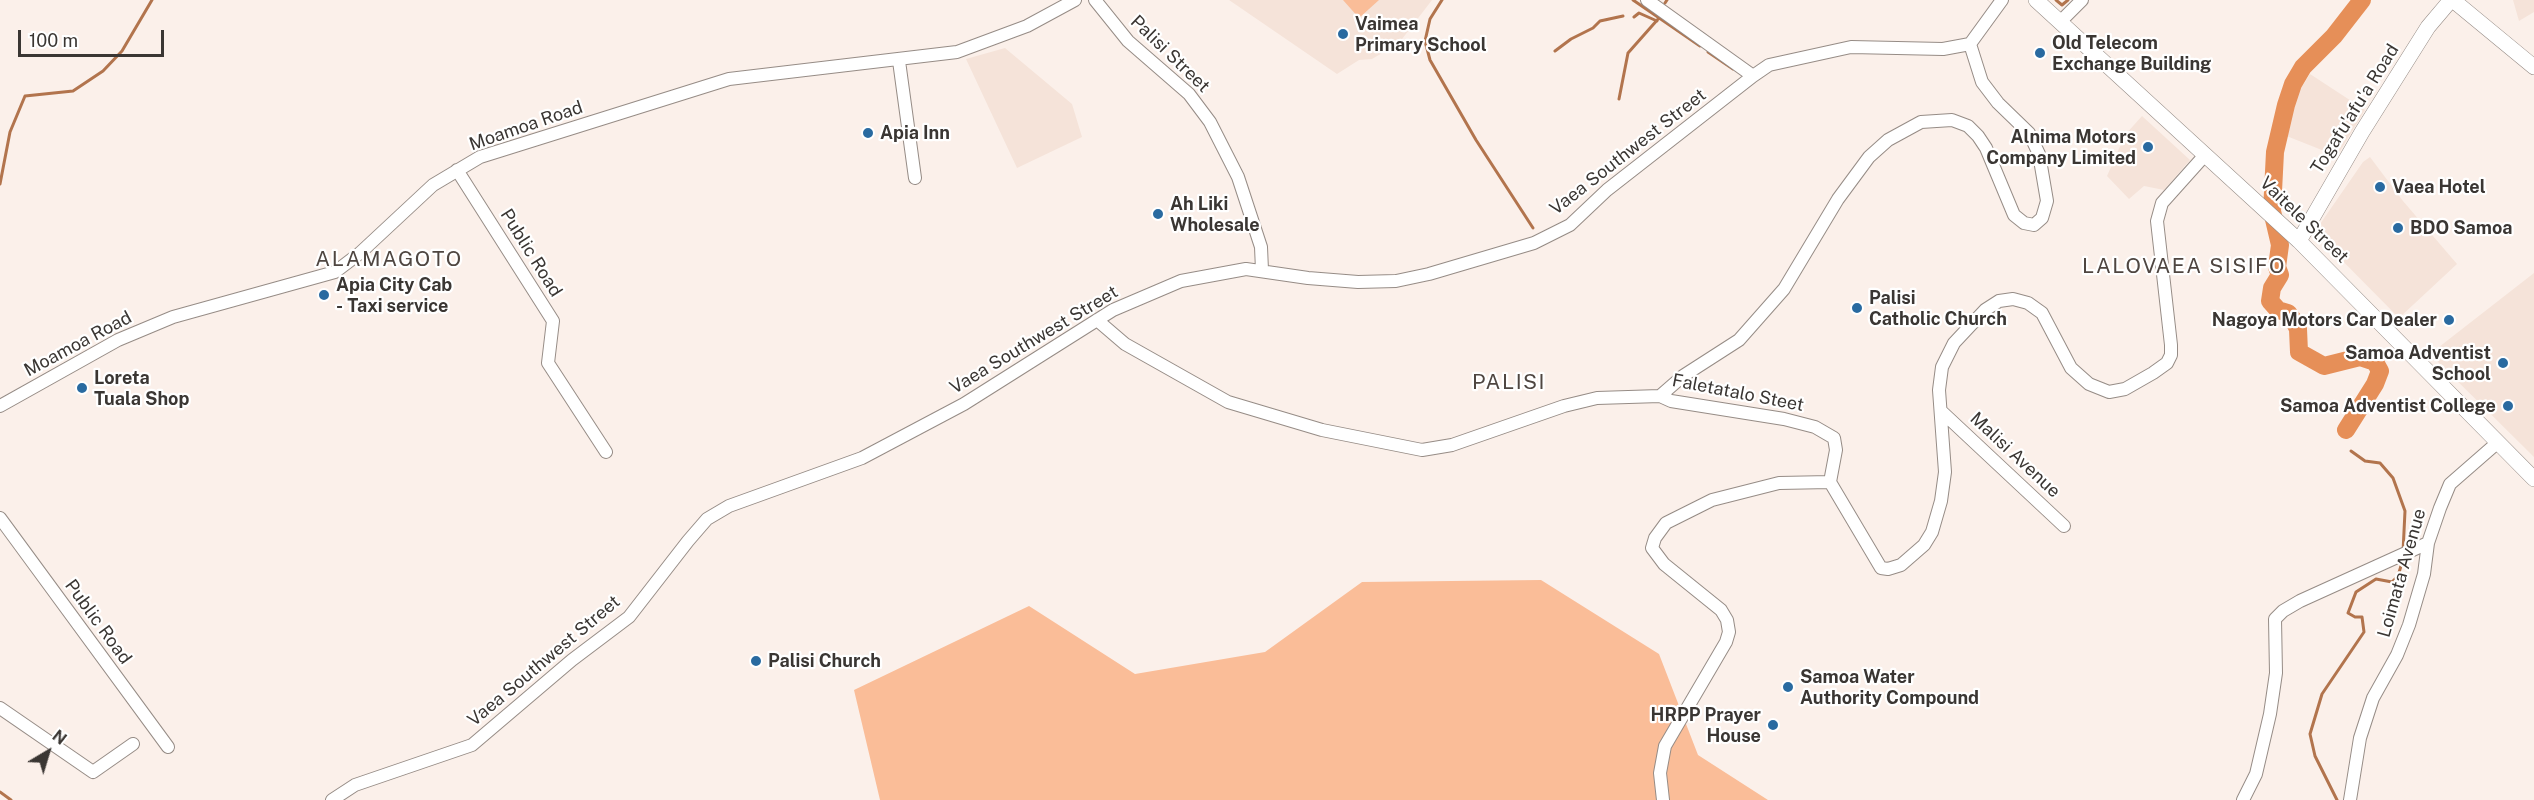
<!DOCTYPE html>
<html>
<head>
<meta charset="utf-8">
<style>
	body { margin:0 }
	#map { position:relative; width:2534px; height:800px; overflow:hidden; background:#fbf0ea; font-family:"Public Sans",sans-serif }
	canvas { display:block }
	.north { position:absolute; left:18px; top:722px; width:60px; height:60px; -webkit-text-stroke:4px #fff; paint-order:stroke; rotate:38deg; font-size:16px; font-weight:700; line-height:24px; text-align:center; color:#3a3633 }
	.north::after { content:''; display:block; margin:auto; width:21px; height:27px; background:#3a3633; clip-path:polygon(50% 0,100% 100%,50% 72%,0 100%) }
	.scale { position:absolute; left:18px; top:30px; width:146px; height:27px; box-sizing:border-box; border:3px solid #3a3633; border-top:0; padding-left:8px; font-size:18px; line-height:21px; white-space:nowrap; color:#3a3633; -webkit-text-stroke:4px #fff; paint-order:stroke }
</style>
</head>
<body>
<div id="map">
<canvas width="2534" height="800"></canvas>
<div class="north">N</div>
<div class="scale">100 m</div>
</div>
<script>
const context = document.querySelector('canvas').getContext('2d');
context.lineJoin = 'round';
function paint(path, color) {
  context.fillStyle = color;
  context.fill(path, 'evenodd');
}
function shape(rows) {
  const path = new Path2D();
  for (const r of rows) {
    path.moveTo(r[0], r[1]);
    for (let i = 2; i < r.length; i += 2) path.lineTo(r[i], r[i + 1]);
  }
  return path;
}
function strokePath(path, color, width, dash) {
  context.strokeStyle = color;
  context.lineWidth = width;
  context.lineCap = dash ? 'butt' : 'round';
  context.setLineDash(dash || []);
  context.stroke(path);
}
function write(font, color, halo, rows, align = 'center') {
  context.font = font + ' "Public Sans",sans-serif';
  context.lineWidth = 4.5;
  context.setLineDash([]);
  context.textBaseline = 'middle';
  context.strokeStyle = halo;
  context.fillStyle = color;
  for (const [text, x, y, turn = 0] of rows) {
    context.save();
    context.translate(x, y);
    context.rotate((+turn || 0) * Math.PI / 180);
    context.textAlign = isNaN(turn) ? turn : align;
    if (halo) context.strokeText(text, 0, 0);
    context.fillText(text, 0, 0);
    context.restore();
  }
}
const built = shape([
	[1229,0,1432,0,1399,43,1372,59,1359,60,1337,74],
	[2513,0,2534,0,2534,12,2519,21],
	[1005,48,1072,104,1082,137,1017,168,966,59],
	[2310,74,2365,110,2337,156,2284,135,2289,107],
	[2142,116,2190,160,2164,190,2144,186,2129,199,2107,176,2125,135],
	[2370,157,2403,201,2457,264,2399,318,2318,236,2318,227,2363,162],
	[2534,273,2534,457,2430,354]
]);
const green = shape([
	[1343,0,1379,0,1359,18],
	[1541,580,1659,654,1698,755,1768,800,880,800,854,690,1029,606,1135,674,1265,652,1362,582]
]);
const stream = shape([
	[1442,0,1430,19,1425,41,1430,60,1476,140,1533,228],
	[1633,0,1700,46],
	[2056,0,2062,5,2068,0],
	[1665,3,1667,0],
	[1634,17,1639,13,1657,21],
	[1555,51,1571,39,1593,28,1600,21,1623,16],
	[1708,52,1733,69],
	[1619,99,1628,53,1659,18],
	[0,184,10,132,25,96,73,91,103,71,122,51,152,0],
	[2351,451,2365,461,2380,463,2393,478,2405,511,2403,552],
	[0,792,11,800],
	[2337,800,2315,756,2310,734,2322,694,2364,632,2362,617,2355,617,2348,613,2356,592,2376,579,2392,582,2398,576,2403,559]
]);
const river = shape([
	[2346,430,2375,384,2380,371,2375,362,2360,357,2324,366,2299,352,2298,329,2294,321,2288,313,2278,310,2270,301,2272,288,2280,275,2277,267,2280,245,2272,211,2275,152,2286,105,2293,84,2303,67,2334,36,2362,0]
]);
const minor = shape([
	[1095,0,1128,41,1189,94,1210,122,1238,177,1261,247,1262,270],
	[1647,0,1753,76],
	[2060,22,2082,0],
	[899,61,915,178],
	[457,170,553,321,548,363,606,452],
	[1097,320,1125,344,1228,402,1322,430,1422,450,1452,445,1564,406,1597,398,1660,396,1683,376,1739,340,1784,289,1838,199,1869,157,1888,140,1921,122,1952,120,1968,126,1978,136,1986,148,2014,215,2024,223,2034,225,2042,218,2047,201,2039,154,2029,133,1998,103,1982,82,1970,44],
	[1660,396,1671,401,1784,419,1815,427,1834,438,1836,450,1830,482,1779,483,1712,500,1666,523,1655,538,1652,548,1664,564,1721,610,1727,620,1729,632,1726,642,1665,746,1660,773,1663,800],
	[0,406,118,340,173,317,335,272,360,253,433,185,480,157,729,79,957,52,1027,26,1075,0],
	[1941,411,2064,526],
	[1830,482,1881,568,1888,569,1901,565,1924,545,1932,532,1941,501,1945,472,1939,390,1942,367,1954,343,1985,310,1999,301,2013,299,2028,303,2042,313,2071,368,2089,384,2109,392,2125,389,2153,373,2167,363,2171,355,2171,345,2157,221,2162,203,2205,155],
	[0,518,168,747],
	[0,708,93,772,133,744],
	[332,800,355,785,472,745,572,660,629,617,688,541,707,519,729,506,862,458,964,404,1113,310,1181,281,1246,269,1308,278,1358,282,1396,281,1429,274,1534,243,1570,225,1607,190,1753,76,1769,65,1851,47,1943,49,1970,44,2002,0],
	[2243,800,2256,774,2270,714,2276,673,2275,619,2283,611,2300,601,2428,543],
	[2350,800,2360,738,2373,698,2397,655,2409,625,2424,574,2428,543,2440,508,2450,484,2497,443]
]);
const major = shape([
	[2036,0,2299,241,2534,479],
	[2454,1,2534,67],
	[2299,241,2362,132,2428,27,2450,1]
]);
const markers = [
	[1343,34,6,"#296aa0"],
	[2040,53,6,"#296aa0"],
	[868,133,6,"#296aa0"],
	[2148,147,6,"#296aa0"],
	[2380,187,6,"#296aa0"],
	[1158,214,6,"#296aa0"],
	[2398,228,6,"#296aa0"],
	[324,295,6,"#296aa0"],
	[1857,308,6,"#296aa0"],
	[2449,320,6,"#296aa0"],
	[2503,363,6,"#296aa0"],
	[82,388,6,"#296aa0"],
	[2508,406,6,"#296aa0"],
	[756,661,6,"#296aa0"],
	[1788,687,6,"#296aa0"],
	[1773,725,6,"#296aa0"]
];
const poiNames = [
	["Vaimea",1355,24],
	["Primary School",1355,45],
	["Old Telecom",2052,43],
	["Exchange Building",2052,64],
	["Apia Inn",880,133],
	["Alnima Motors",2136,137,"right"],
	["Company Limited",2136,158,"right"],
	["Vaea Hotel",2392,187],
	["Ah Liki",1170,204],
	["Wholesale",1170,225],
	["BDO Samoa",2410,228],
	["Apia City Cab",336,285],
	["- Taxi service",336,306],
	["Palisi",1869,298],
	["Catholic Church",1869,319],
	["Nagoya Motors Car Dealer",2437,320,"right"],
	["Samoa Adventist",2491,353,"right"],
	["School",2491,374,"right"],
	["Loreta",94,378],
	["Tuala Shop",94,399],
	["Samoa Adventist College",2496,406,"right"],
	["Palisi Church",768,661],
	["Samoa Water",1800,677],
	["Authority Compound",1800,698],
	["HRPP Prayer",1761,715,"right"],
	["House",1761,736,"right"]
];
const streetNames = [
	["Palisi Street",1170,54,44],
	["Togafu'afu'a Road",2355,109,-58],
	["Moamoa Road",526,126,-19],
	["Vaea Southwest Street",1628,152,-38],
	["Vaitele Street",2304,220,44],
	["Public Road",531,253,58],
	["Vaea Southwest Street",1034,340,-31],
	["Moamoa Road",78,344,-28],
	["Faletatalo Steet",1738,393,11],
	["Malisi Avenue",2015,455,43],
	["Loimata Avenue",2402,573,-74],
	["Public Road",98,622,54],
	["Vaea Southwest Street",544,661,-40]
];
const quarterNames = [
	["ALAMAGOTO",389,260],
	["LALOVAEA SISIFO",2184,267],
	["PALISI",1509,383]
];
paint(built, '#f5e3d9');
paint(green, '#fabd98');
strokePath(stream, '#b2744d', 3);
strokePath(river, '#e68f58', 18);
strokePath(minor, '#968c86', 14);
strokePath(major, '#968c86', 16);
strokePath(minor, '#fff', 12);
strokePath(major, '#fff', 15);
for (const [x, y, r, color] of markers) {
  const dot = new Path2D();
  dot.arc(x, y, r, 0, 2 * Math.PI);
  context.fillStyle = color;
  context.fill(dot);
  strokePath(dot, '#fff', 2);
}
write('bold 18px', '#3a3633', '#fff', poiNames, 'left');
write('18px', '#3a3633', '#fff', streetNames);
context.letterSpacing = '1.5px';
write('21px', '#4f4641', '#fff', quarterNames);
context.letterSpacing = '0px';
</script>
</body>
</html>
